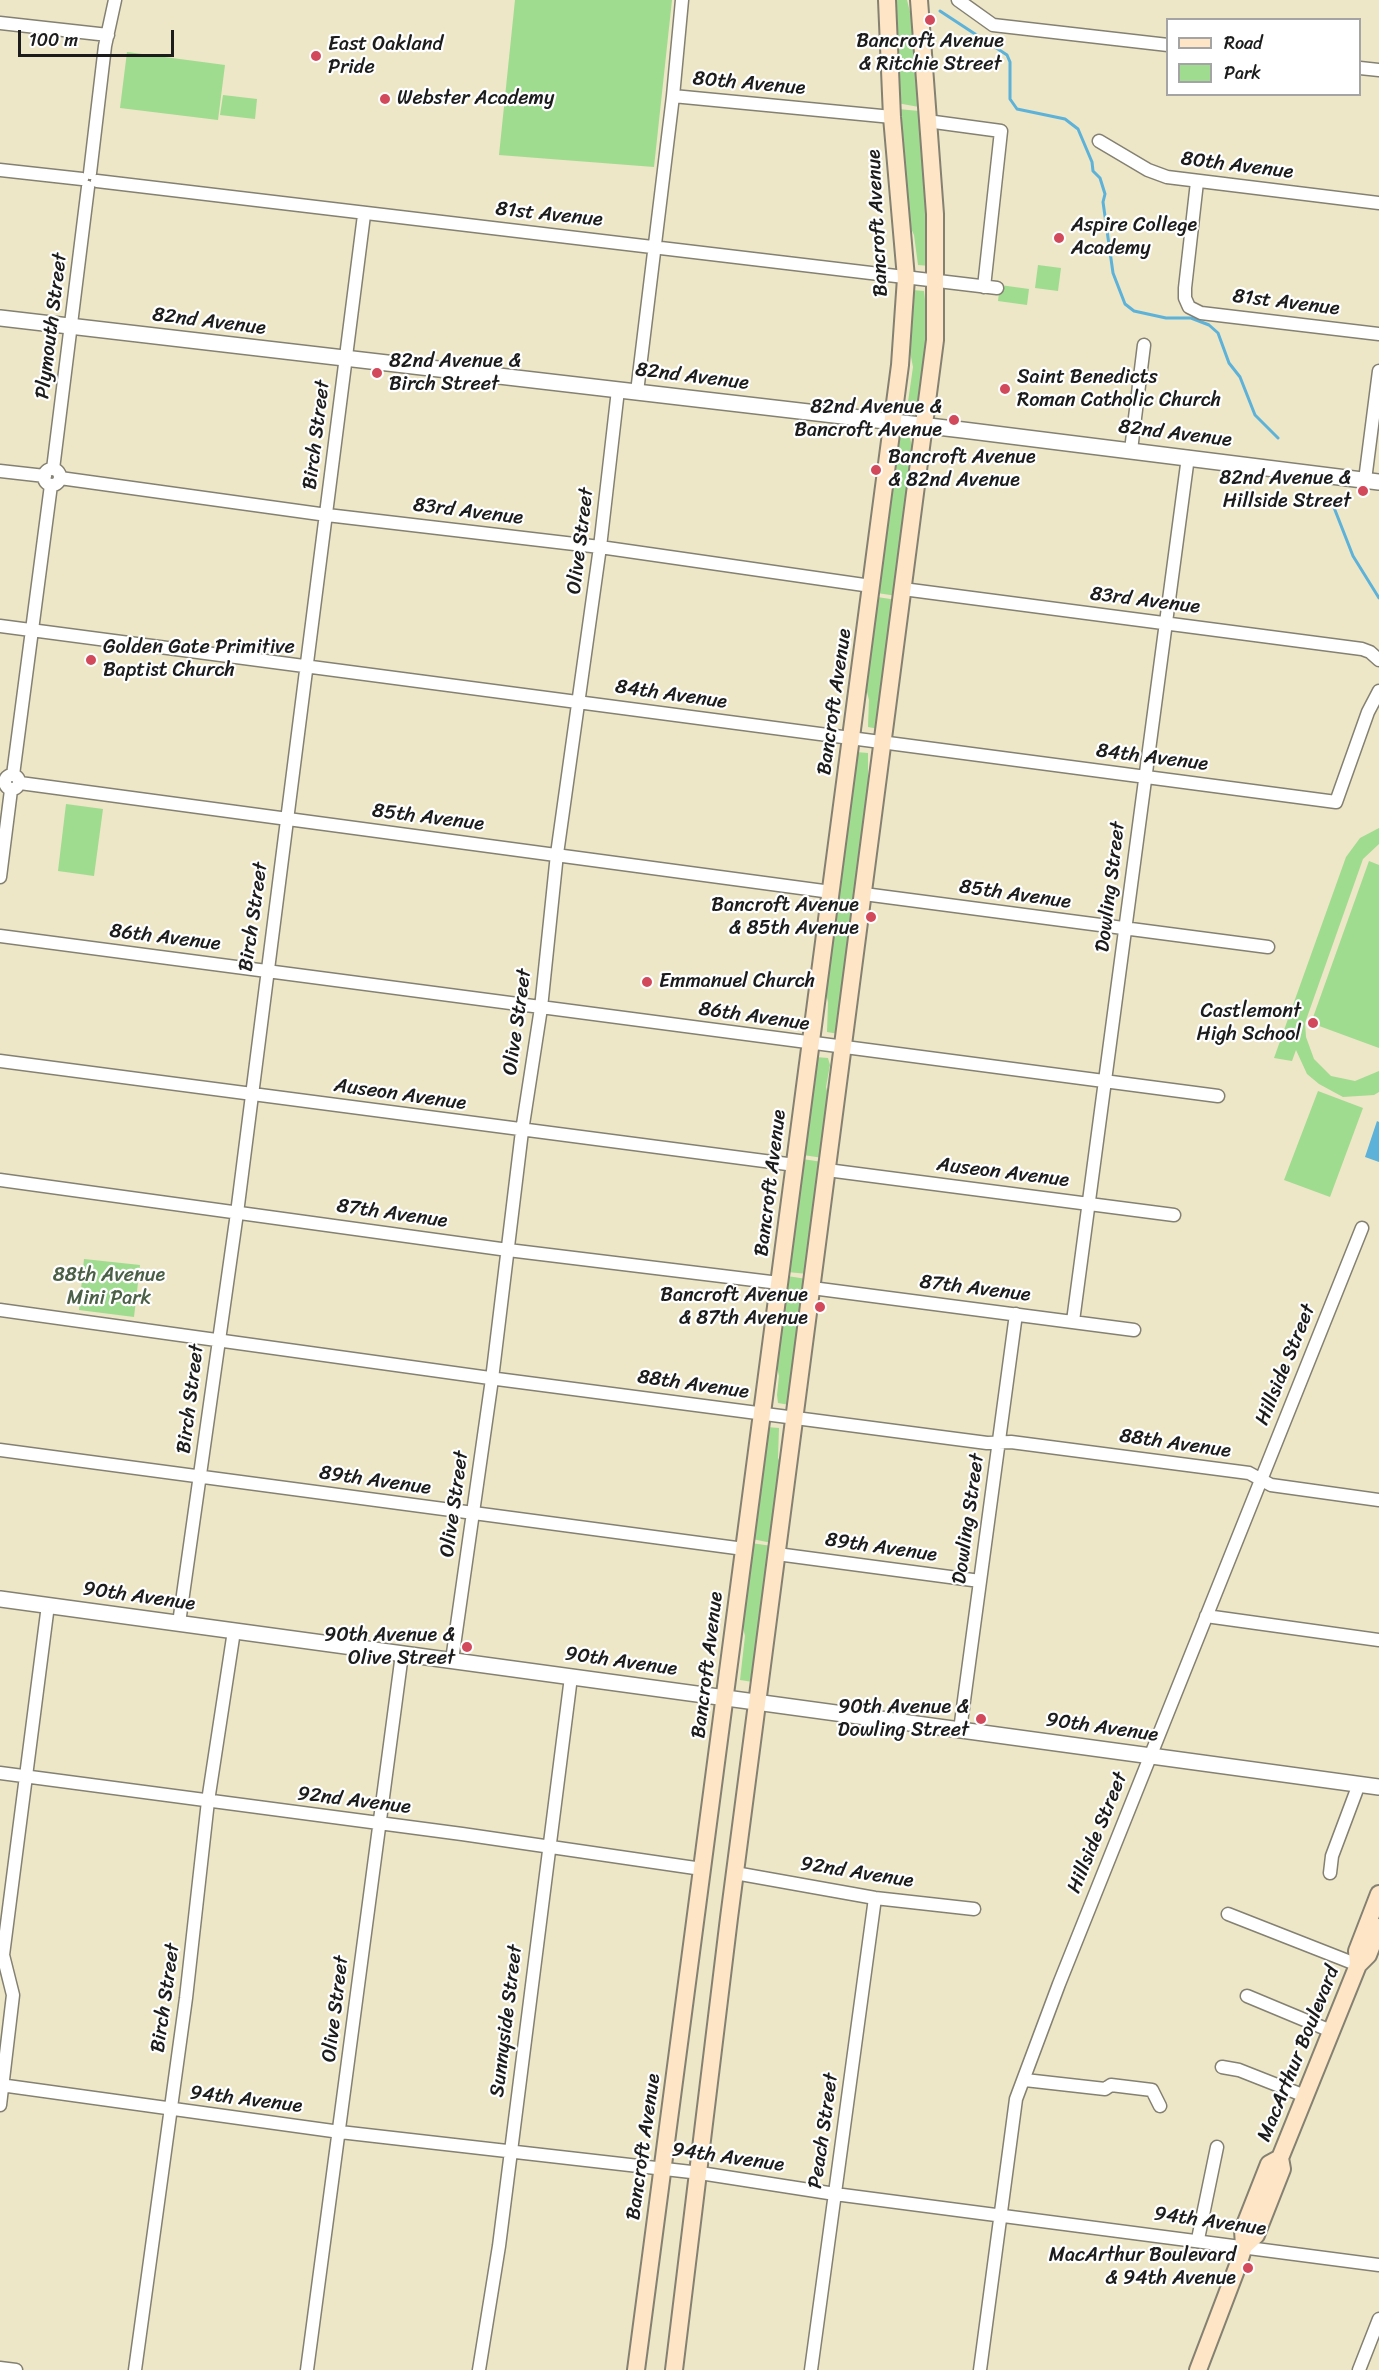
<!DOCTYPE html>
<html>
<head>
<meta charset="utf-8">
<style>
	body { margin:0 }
	#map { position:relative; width:1379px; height:2370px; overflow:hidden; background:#ede6c7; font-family:Sriracha,sans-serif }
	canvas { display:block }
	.legend { position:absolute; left:1166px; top:18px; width:195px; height:78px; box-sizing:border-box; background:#fff; border:2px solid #a4a4a4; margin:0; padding:8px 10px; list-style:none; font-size:18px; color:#1c1c1c }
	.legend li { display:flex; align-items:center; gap:12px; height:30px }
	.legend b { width:30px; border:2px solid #a4a4a4 }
	.scale { position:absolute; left:18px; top:30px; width:156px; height:27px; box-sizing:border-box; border:3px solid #1c1c1c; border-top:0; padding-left:8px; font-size:18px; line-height:21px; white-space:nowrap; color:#1c1c1c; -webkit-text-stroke:4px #fff; paint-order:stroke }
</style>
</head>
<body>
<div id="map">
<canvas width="1379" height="2370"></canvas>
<ul class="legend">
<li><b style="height:8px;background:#fde5c5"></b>Road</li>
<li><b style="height:16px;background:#9fdc90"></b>Park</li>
</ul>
<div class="scale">100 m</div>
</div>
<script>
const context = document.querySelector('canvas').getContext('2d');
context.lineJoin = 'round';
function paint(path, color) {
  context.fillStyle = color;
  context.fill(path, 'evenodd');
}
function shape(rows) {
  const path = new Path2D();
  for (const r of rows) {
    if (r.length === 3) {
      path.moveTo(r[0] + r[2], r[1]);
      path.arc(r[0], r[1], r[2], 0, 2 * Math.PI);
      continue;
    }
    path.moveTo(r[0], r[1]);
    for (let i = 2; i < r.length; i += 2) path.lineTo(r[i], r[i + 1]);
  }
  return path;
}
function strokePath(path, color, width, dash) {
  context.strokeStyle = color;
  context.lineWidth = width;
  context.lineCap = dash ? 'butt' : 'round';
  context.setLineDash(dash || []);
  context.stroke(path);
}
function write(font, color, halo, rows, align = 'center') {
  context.font = font + ' Sriracha,sans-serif';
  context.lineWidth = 4.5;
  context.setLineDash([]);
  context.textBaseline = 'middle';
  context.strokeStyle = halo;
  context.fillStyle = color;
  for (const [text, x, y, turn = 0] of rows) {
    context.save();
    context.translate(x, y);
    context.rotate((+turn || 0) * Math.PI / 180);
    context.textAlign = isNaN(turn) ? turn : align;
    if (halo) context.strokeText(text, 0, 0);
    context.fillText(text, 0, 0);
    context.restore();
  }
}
const green = shape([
	[515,0,672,0,654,167,499,155],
	[892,0,907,0,913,24,919,107,897,103],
	[127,52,225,65,218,120,120,108],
	[223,95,257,99,255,119,220,115],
	[898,109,919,111,930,266,918,265,914,235,908,222],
	[1038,265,1061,268,1058,291,1035,288],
	[1000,285,1029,289,1027,305,998,301],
	[912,290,924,291,930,342,922,412,910,410,908,402,913,367,909,347],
	[898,436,910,438,912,446,907,482,910,499,897,596,877,593],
	[877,597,897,600,879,729,868,727,869,700,865,684],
	[856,752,868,753,868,780,871,796,857,902,837,898],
	[66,804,103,809,94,876,58,871],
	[1379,828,1379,844,1363,859,1305,1023,1306,1037,1314,1059,1331,1076,1355,1081,1379,1071,1379,1092,1374,1095,1343,1097,1319,1084,1307,1074,1296,1050,1292,1061,1274,1058,1346,857,1360,838],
	[1369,861,1379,865,1379,1048,1311,1023],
	[836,903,856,905,839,1034,827,1032,828,1002,825,989],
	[816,1057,828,1058,830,1065,826,1087,830,1102,823,1158,803,1155],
	[1318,1091,1363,1108,1330,1197,1284,1180],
	[802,1159,823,1162,808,1274,787,1272],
	[84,1259,140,1265,134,1317,79,1310],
	[787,1276,807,1279,790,1405,778,1403,777,1395,779,1376,776,1364],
	[767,1427,779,1428,778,1458,782,1466,772,1543,752,1539],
	[751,1543,772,1546,753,1682,740,1680,745,1636,742,1623]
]);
const water = shape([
	[1377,1121,1379,1122,1379,1162,1365,1157]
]);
const stream = shape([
	[940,11,1007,55,1010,62,1010,99,1017,109,1065,119,1078,129,1092,162,1093,171,1100,178,1105,194,1103,202,1113,273,1125,304,1134,311,1166,318,1191,318,1209,325,1218,333,1229,363,1240,377,1255,415,1278,438],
	[1333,505,1353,556,1379,598]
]);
const minor = shape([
	[958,0,993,25,1168,45],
	[0,23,108,35],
	[1360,68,1379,70],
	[673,96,892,117],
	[927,121,1001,131,984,287],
	[1099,141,1148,170,1167,177,1379,203],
	[0,170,82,179],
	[90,173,105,46,115,0],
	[97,181,997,288],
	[1197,182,1185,288,1185,298,1189,307,1201,313,1379,334],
	[637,392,673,96,682,0],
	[1131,450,1144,345],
	[53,469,88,187],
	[52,477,8],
	[0,471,45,476],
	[60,478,327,515,600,547,871,586],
	[1365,480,1379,371],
	[903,589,1362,649,1370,652,1379,660],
	[0,626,1336,802,1368,712,1379,691],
	[12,782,7],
	[13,775,51,485],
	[20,783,831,892],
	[0,877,11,790],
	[864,894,1268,947],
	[0,936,1218,1096],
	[0,1061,795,1165],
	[827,1170,1174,1215],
	[0,1180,508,1250,779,1283],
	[812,1288,1134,1330],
	[0,1310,497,1379,987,1443,1011,1442,1249,1473,1271,1485,1379,1500],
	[1073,1321,1188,457],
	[0,1450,744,1549],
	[777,1554,980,1581],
	[1206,1616,1379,1640],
	[179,1623,237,1213,364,215],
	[452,1660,492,1379,522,1131,541,1008,557,854,600,547,618,390],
	[960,1730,1016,1314],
	[0,1773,462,1834,702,1869],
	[735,1873,875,1898,974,1909],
	[1330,1873,1332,1856,1359,1784],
	[1228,1914,1358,1965],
	[1247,1996,1331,2031],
	[1222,2067,1239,2070,1305,2096],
	[1025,2080,1105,2089,1111,2085,1152,2090,1160,2106],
	[0,2085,340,2132,700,2173,835,2194,1379,2265],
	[0,2105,13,1995,3,1955,48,1605],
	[1198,2239,1217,2147],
	[0,2368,16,2370],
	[135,2370,186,1998,208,1801,234,1631],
	[307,2370,402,1654],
	[479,2370,499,2246,571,1677],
	[811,2370,875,1898],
	[980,2370,1016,2099,1059,1984,1362,1228],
	[1359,2370,1379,2319]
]);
const tertiary = shape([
	[0,318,963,430,1379,482],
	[0,1599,1379,1787]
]);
const secondary = shape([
	[1358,1965,1368,1955,1379,1927],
	[1244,2246,1256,2235,1282,2169,1280,2158,1358,1965,1357,1951,1379,1894],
	[636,2370,900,365,906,278,892,117,887,0],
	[674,2370,729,1918,935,340,935,214,919,0],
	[1198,2370,1238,2265,1244,2246,1243,2230,1269,2164,1280,2158]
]);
const markers = [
	[930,20,6,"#d1495b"],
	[316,56,6,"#d1495b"],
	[385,99,6,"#d1495b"],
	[1059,238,6,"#d1495b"],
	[377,373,6,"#d1495b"],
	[1005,389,6,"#d1495b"],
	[954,420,6,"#d1495b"],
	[876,470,6,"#d1495b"],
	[1363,491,6,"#d1495b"],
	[91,660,6,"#d1495b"],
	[871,917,6,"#d1495b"],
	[647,982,6,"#d1495b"],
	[1313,1023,6,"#d1495b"],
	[820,1307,6,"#d1495b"],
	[467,1647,6,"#d1495b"],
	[981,1719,6,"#d1495b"],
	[1248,2268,6,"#d1495b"]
];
const poiNames = [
	["Bancroft Avenue",930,42,"center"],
	["& Ritchie Street",930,65,"center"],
	["East Oakland",328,45],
	["Pride",328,68],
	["Webster Academy",397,99],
	["Aspire College",1071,226],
	["Academy",1071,249],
	["82nd Avenue &",389,362],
	["Birch Street",389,385],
	["Saint Benedicts",1017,378],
	["Roman Catholic Church",1017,401],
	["82nd Avenue &",942,408,"right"],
	["Bancroft Avenue",942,431,"right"],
	["Bancroft Avenue",888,458],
	["& 82nd Avenue",888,481],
	["82nd Avenue &",1351,479,"right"],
	["Hillside Street",1351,502,"right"],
	["Golden Gate Primitive",103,648],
	["Baptist Church",103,671],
	["Bancroft Avenue",859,906,"right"],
	["& 85th Avenue",859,929,"right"],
	["Emmanuel Church",659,982],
	["Castlemont",1301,1012,"right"],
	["High School",1301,1035,"right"],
	["Bancroft Avenue",808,1296,"right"],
	["& 87th Avenue",808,1319,"right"],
	["90th Avenue &",455,1636,"right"],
	["Olive Street",455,1659,"right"],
	["90th Avenue &",969,1708,"right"],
	["Dowling Street",969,1731,"right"],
	["MacArthur Boulevard",1236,2256,"right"],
	["& 94th Avenue",1236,2279,"right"]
];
const streetNames = [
	["80th Avenue",749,84,5],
	["80th Avenue",1237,166,7],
	["81st Avenue",549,215,6],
	["Bancroft Avenue",878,223,-93],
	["81st Avenue",1286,303,7],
	["82nd Avenue",209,322,7],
	["Plymouth Street",52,326,-83],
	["82nd Avenue",692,377,7],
	["82nd Avenue",1175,434,7],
	["Birch Street",317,435,-83],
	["83rd Avenue",468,512,7],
	["Olive Street",581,541,-83],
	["83rd Avenue",1145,601,7],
	["84th Avenue",671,695,8],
	["Bancroft Avenue",835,702,-82],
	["84th Avenue",1152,758,7],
	["85th Avenue",428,818,7],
	["Dowling Street",1111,887,-83],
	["85th Avenue",1015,895,8],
	["Birch Street",254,917,-82],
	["86th Avenue",165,938,7],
	["86th Avenue",754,1017,8],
	["Olive Street",518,1022,-82],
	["Auseon Avenue",400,1095,8],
	["Auseon Avenue",1003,1173,7],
	["Bancroft Avenue",771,1183,-83],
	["87th Avenue",392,1214,8],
	["87th Avenue",975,1289,7],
	["Hillside Street",1286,1365,-68],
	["88th Avenue",693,1385,8],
	["Birch Street",191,1399,-83],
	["88th Avenue",1175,1444,8],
	["89th Avenue",375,1481,8],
	["Olive Street",455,1504,-82],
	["Dowling Street",969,1519,-82],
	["89th Avenue",881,1548,8],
	["90th Avenue",139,1597,8],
	["90th Avenue",621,1662,8],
	["Bancroft Avenue",708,1665,-83],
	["90th Avenue",1102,1728,8],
	["92nd Avenue",354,1801,7],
	["Hillside Street",1098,1833,-68],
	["92nd Avenue",857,1873,9],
	["Birch Street",166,1998,-82],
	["Olive Street",336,2009,-83],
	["Sunnyside Street",507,2021,-83],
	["MacArthur Boulevard",1299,2054,-68],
	["94th Avenue",246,2100,7],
	["Peach Street",824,2131,-82],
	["Bancroft Avenue",644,2147,-82],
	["94th Avenue",728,2158,8],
	["94th Avenue",1210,2222,8]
];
const parkNames = [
	["88th Avenue",109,1276],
	["Mini Park",109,1299]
];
paint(green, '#9fdc90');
paint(water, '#5cb2d8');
strokePath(stream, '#5cb2d8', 3);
strokePath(minor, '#848172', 15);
strokePath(tertiary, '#848172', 18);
strokePath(secondary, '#848172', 20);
strokePath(minor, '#fff', 12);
strokePath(tertiary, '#fff', 15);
strokePath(secondary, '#fde5c5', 16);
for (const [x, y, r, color] of markers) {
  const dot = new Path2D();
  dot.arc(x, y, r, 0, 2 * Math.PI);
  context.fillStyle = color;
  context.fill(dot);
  strokePath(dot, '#fff', 2);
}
write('20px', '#1c1c1c', '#fff', poiNames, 'left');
write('20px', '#1c1c1c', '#fff', streetNames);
write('20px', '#4a5f45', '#fff', parkNames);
</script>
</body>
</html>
